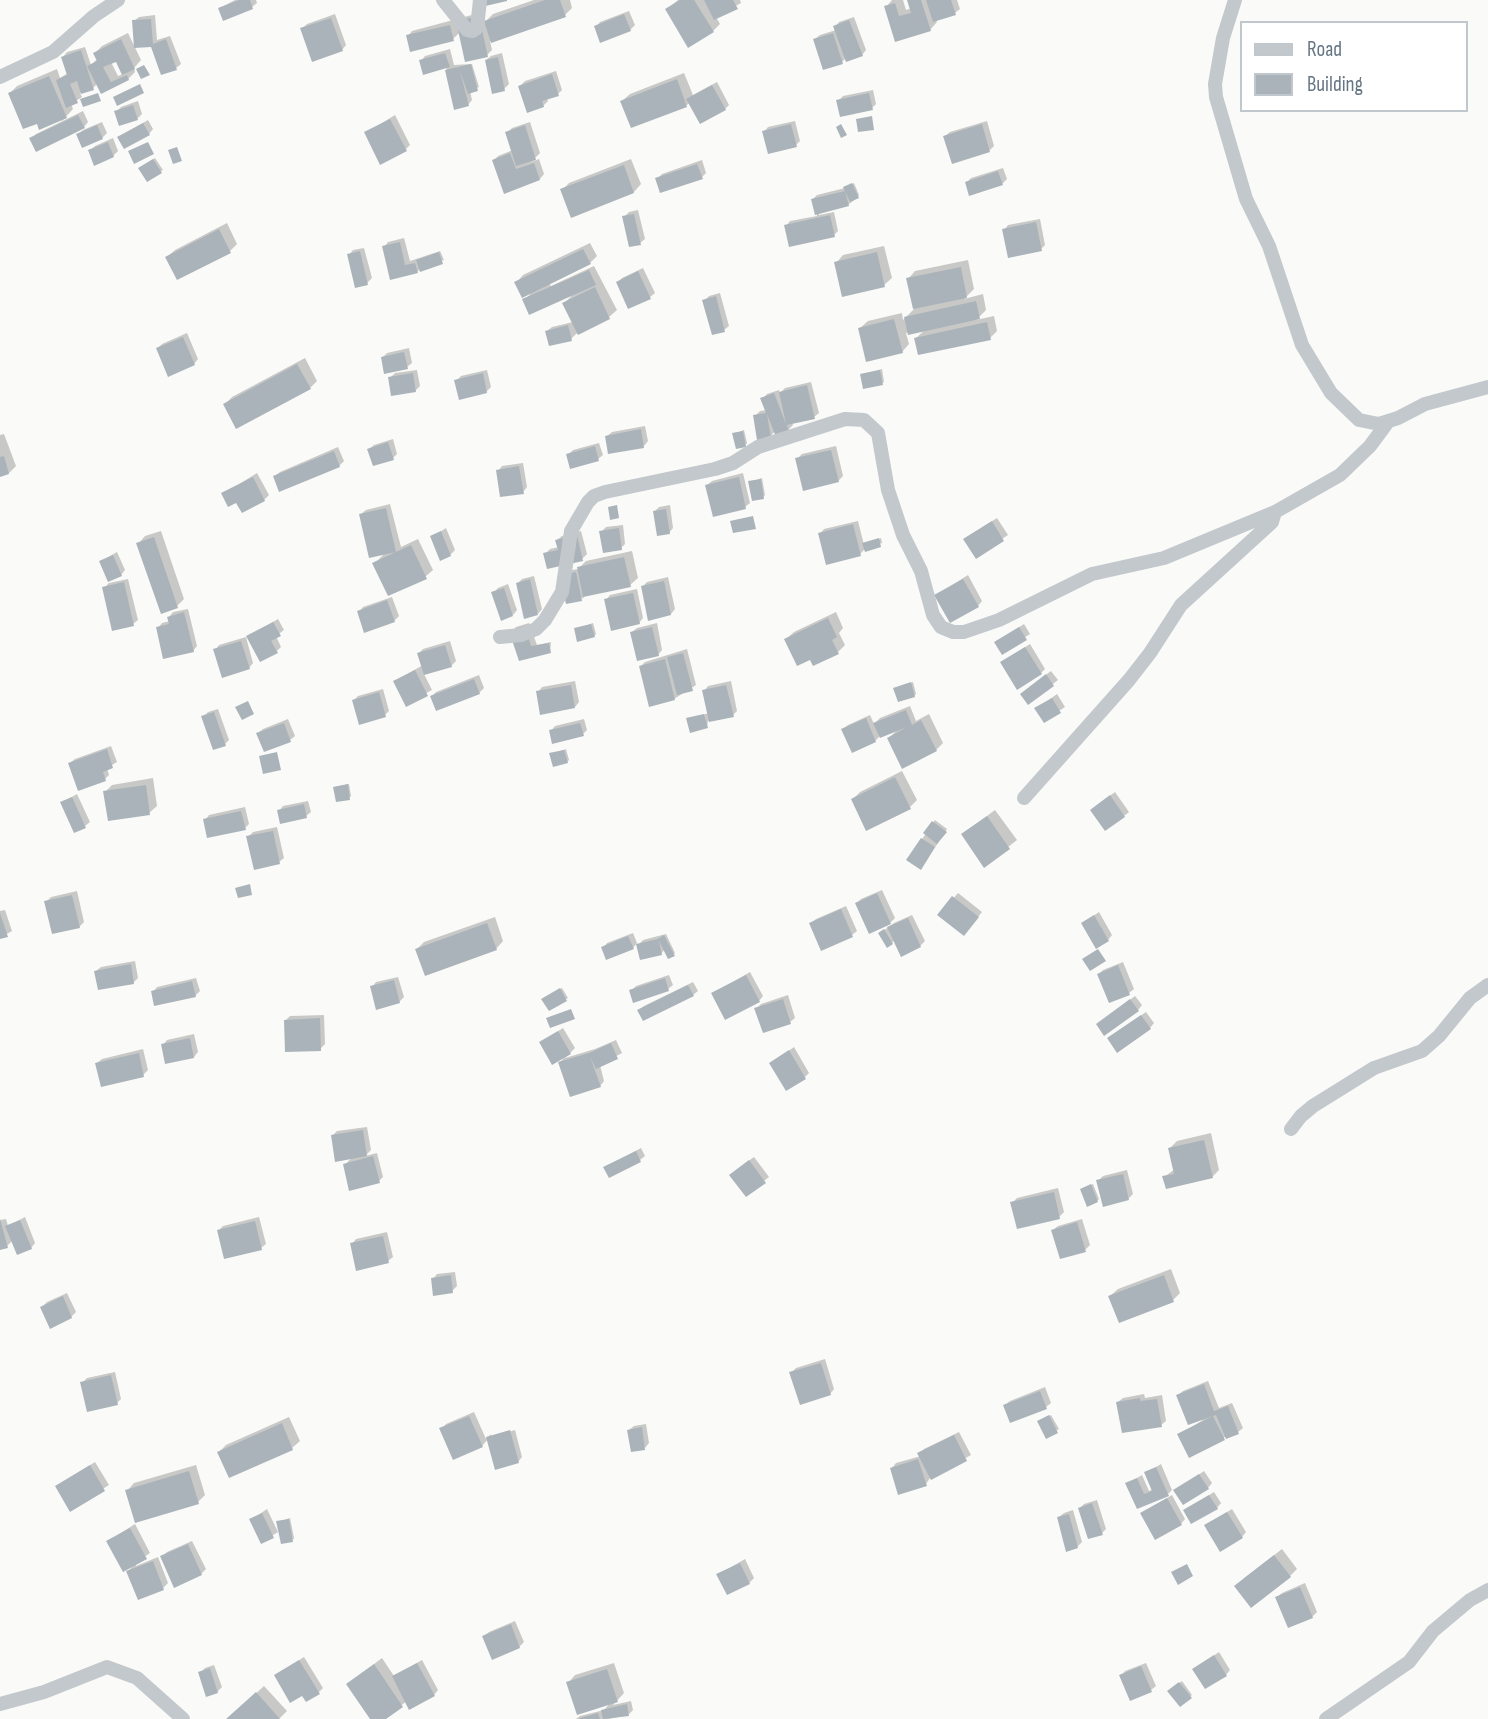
<!DOCTYPE html>
<html>
<head>
<meta charset="utf-8">
<style>
	body { margin:0 }
	#map { position:relative; width:1488px; height:1719px; overflow:hidden; background:#fafaf8; font-family:"Sofia Sans Condensed",sans-serif }
	canvas { display:block }
	.legend { position:absolute; left:1240px; top:21px; width:228px; height:91px; box-sizing:border-box; background:#fff; border:2px solid #c1c8cd; margin:0; padding:9px 12px; list-style:none; font-size:21px; color:#657683 }
	.legend li { display:flex; align-items:center; gap:14px; height:35px }
	.legend b { width:35px; border:2px solid #c1c8cd }
</style>
</head>
<body>
<div id="map">
<canvas width="1488" height="1719"></canvas>
<ul class="legend">
<li><b style="height:9px;background:#c3c8cc"></b>Road</li>
<li><b style="height:19px;background:#aab3b9"></b>Building</li>
</ul>
</div>
<script>
const context = document.querySelector('canvas').getContext('2d');
context.lineJoin = 'round';
function paint(path, color) {
  context.fillStyle = color;
  context.fill(path, 'evenodd');
}
function shape(rows) {
  const path = new Path2D();
  for (const r of rows) {
    path.moveTo(r[0], r[1]);
    for (let i = 2; i < r.length; i += 2) path.lineTo(r[i], r[i + 1]);
  }
  return path;
}
function strokePath(path, color, width, dash) {
  context.strokeStyle = color;
  context.lineWidth = width;
  context.lineCap = dash ? 'butt' : 'round';
  context.setLineDash(dash || []);
  context.stroke(path);
}
const shadow = shape([
	[235,0,256,0,257,3,252,7,220,8],
	[534,0,570,0,572,8,565,15,490,41,492,50,487,55,460,32,453,39,408,36,412,31,483,12,485,22,493,14],
	[678,0,740,0,741,3,716,17,720,24,713,31,667,9],
	[892,0,903,0,906,10,912,8,909,0,957,0,960,9,955,13,936,20,937,22,930,30,896,40,886,7],
	[629,11,635,25,630,30,596,27,600,22],
	[335,14,346,45,342,50,302,29,307,24],
	[155,15,157,40,170,36,181,64,176,68,152,45,134,21,139,17],
	[854,17,866,50,862,55,846,58,842,62,815,39,820,35,836,30,835,27,839,22],
	[128,33,141,60,134,68,135,72,128,79,102,92,98,83,93,88,80,93,82,97,71,104,73,109,62,121,61,119,38,122,10,93,17,86,57,69,60,78,68,73,63,57,67,52,85,47,91,65,98,58,95,53,102,46],
	[117,60,123,74,118,76,111,62],
	[450,49,454,65,472,64,479,87,470,91,472,100,468,105,456,108,446,67,421,61,425,56],
	[502,53,509,84,504,89,486,60,491,56],
	[556,71,562,90,558,94,547,98,548,101,543,106,520,86,525,81],
	[684,73,693,95,717,82,729,105,725,109,690,102,687,105,632,126,622,101,630,94],
	[873,90,876,104,872,108,838,101,843,96],
	[138,101,142,114,138,118,121,124,116,112,121,107],
	[83,111,88,122,84,127,31,139,36,134],
	[395,115,410,145,406,149,366,133],
	[148,120,153,129,149,134,119,137],
	[795,121,800,141,796,145,764,132,768,127],
	[987,121,994,146,990,150,945,136,950,132],
	[102,122,107,133,102,138,78,135,83,130],
	[530,122,540,153,531,162,539,159,544,174,540,179,494,160,498,156,513,150,507,133,512,128],
	[113,138,118,151,113,156,90,151,95,146],
	[155,158,163,170,148,179,142,167],
	[631,159,641,184,634,192,562,190,569,183],
	[702,160,706,173,702,177,657,179,662,174],
	[1003,168,1007,179,1002,184,967,182,971,178],
	[854,183,859,195,858,197,848,205,818,212,819,215,834,212,838,231,834,235,786,226,790,221,817,216,813,199,817,195,845,188],
	[638,210,645,239,640,243,624,217,629,212],
	[1040,219,1045,245,1041,249,1004,230,1008,225],
	[227,223,237,244,230,251,167,257,175,250],
	[404,238,410,261,440,251,444,260,421,268,417,272,391,278,384,247,388,242],
	[590,243,597,256,590,263,549,283,551,286,594,266,617,310,609,317,576,334,571,339,547,331,552,327,573,322,564,303,575,293,525,300,532,292,516,283,523,275],
	[884,246,892,278,884,285,836,263,843,255],
	[364,248,372,278,367,283,349,255,353,250],
	[968,260,974,289,964,299,983,294,986,310,976,320,994,316,997,331,990,338,916,338,926,329,906,333,909,344,902,352,860,328,868,321,902,313,903,320,914,309,908,279,915,271],
	[643,268,655,293,650,297,618,282,622,278],
	[720,293,729,326,724,330,704,301,709,296],
	[187,333,198,359,194,364,158,348,162,344],
	[409,348,412,363,407,367,383,357,387,353],
	[305,358,317,381,310,388,225,404,232,397],
	[882,369,884,382,882,383,862,374],
	[417,370,420,386,415,391,390,378,395,373],
	[487,370,491,387,486,392,456,381,461,376],
	[811,382,819,413,814,417,792,422,793,425,788,430,775,431,770,437,755,416,760,411,767,410,763,399,767,394,779,390,780,393,785,388],
	[645,426,648,441,644,446,607,436,612,432],
	[744,430,747,443,746,445,734,434],
	[4,434,16,466,9,473,0,475,0,435],
	[393,439,397,454,393,458,369,449,374,445],
	[599,443,603,455,598,459,568,455,573,450],
	[836,446,843,476,838,481,797,459,802,454],
	[338,447,344,461,339,466,275,476,280,472],
	[523,463,527,487,523,492,498,471,502,466],
	[257,473,269,495,264,500,237,501,223,494],
	[743,473,750,503,745,507,707,485,712,481],
	[762,478,765,495,763,497,750,482],
	[390,504,401,547,418,539,433,570,425,577,374,564,385,553,361,514,366,510],
	[670,505,673,528,669,533,655,511,659,507],
	[997,518,1008,535,976,556,970,535],
	[858,521,864,545,881,538,882,543,864,550,860,554,820,534,824,529],
	[623,525,625,544,621,548,601,532,606,527],
	[446,528,455,550,450,555,432,537],
	[161,531,184,599,177,606,138,544,145,536],
	[581,531,587,554,582,559,545,554,550,549,559,547,557,540,562,536],
	[632,551,638,578,630,585,586,595,582,599,566,571,578,569,586,561],
	[117,552,125,570,121,575,101,561],
	[968,575,982,601,978,606,936,595],
	[534,576,542,609,538,614,518,583,522,579],
	[668,577,675,609,671,614,642,587,647,582],
	[128,579,138,620,133,624,104,588,109,583],
	[508,584,517,610,513,615,493,593,498,588],
	[637,589,643,618,639,623,606,600,610,595],
	[392,597,399,616,394,621,359,612,363,607],
	[188,609,197,646,193,651,158,628,162,623,170,621,169,617,173,612],
	[836,612,843,628,839,633,845,645,838,652,786,639,794,632],
	[278,619,284,630,276,636,281,647,277,651,248,637],
	[529,623,537,645,551,642,550,652,536,654,511,632,516,627],
	[593,623,596,634,594,636,576,629],
	[657,623,662,650,658,655,632,632,637,628],
	[1024,624,1030,634,1002,652,996,642],
	[246,637,253,663,249,668,215,650,219,645],
	[450,641,456,661,451,666,424,674,432,690,406,704,395,681,423,665,419,653,423,649],
	[1030,644,1045,669,1041,673,1002,662],
	[687,649,696,685,674,699,641,666,645,662],
	[1051,671,1058,680,1028,703,1026,690],
	[479,675,484,688,479,693,432,696,436,692],
	[575,681,579,702,575,707,538,692,542,687],
	[731,681,737,711,733,715,708,721,707,727,688,719,709,713,704,691,708,686],
	[913,682,916,694,914,696,895,688],
	[383,689,389,711,385,715,354,700,358,696],
	[1057,694,1065,707,1044,721,1036,709],
	[910,706,916,721,929,714,943,743,936,750,889,738,898,729,880,736,875,741,843,729,848,725,870,715,874,724,880,718],
	[218,709,229,740,225,744,203,717,208,712],
	[288,719,295,736,290,740,258,733,263,729],
	[584,719,587,730,583,734,551,731,555,726],
	[111,746,117,762,107,768,109,775,105,779,70,763,75,759],
	[566,749,569,760,567,762,551,754],
	[902,771,917,800,910,807,853,799,860,792],
	[153,778,157,806,149,813,105,792,112,785],
	[349,784,351,796,349,798,335,787],
	[1115,792,1129,812,1124,816,1097,805],
	[77,794,90,822,85,826,63,802],
	[308,801,311,812,306,816,279,811,283,806],
	[245,807,249,824,245,828,205,820,209,815],
	[995,810,1017,840,985,865,963,834],
	[935,820,947,829,925,863,908,860],
	[277,827,284,858,279,862,248,837,253,832],
	[882,890,895,918,890,923,857,903,861,899],
	[77,891,84,922,79,927,46,902,51,897],
	[958,893,982,912,968,930,939,915],
	[846,906,857,931,852,935,811,923,816,919],
	[5,910,12,931,0,938,0,911],
	[1099,912,1112,935,1108,940,1083,923],
	[912,915,925,941,920,946,895,940,888,946,880,933,894,923],
	[495,917,503,941,496,949,417,949,424,942],
	[633,933,637,943,633,948,603,948,607,943],
	[666,934,675,953,674,954,665,949,661,954,638,945,643,940],
	[135,961,138,978,133,983,96,971,101,967],
	[1123,962,1134,989,1129,993,1099,974,1103,970],
	[750,972,763,996,759,1001,714,993],
	[669,975,673,985,668,989,631,991,636,986],
	[398,977,404,997,399,1002,372,987,376,982],
	[196,978,200,991,195,996,153,992,157,987],
	[693,982,698,991,693,995,639,1010,644,1006],
	[562,988,568,998,550,1009,545,997],
	[788,995,795,1018,790,1022,764,1031,756,1009,761,1004],
	[1135,996,1142,1005,1138,1010,1103,1020],
	[1146,1012,1154,1023,1150,1028,1114,1034],
	[324,1015,325,1044,320,1049,286,1020,290,1016],
	[563,1028,575,1048,565,1058,595,1049,616,1040,622,1053,600,1065,604,1081,600,1086,560,1062,566,1056,541,1042],
	[194,1034,198,1052,194,1057,163,1045,167,1040],
	[794,1047,809,1073,805,1077,771,1063],
	[143,1049,148,1070,143,1075,97,1063,102,1059],
	[367,1127,371,1150,365,1156,377,1153,383,1177,379,1181,345,1165,352,1157,332,1136,337,1131],
	[1211,1133,1219,1170,1212,1177,1164,1177,1175,1169,1170,1148,1177,1141],
	[641,1148,645,1156,640,1160,605,1167],
	[754,1157,769,1177,764,1181,736,1170],
	[1127,1170,1133,1194,1128,1199,1098,1181,1103,1176],
	[1093,1184,1099,1199,1097,1201,1084,1188],
	[1058,1188,1064,1212,1059,1217,1012,1203,1017,1198],
	[25,1217,35,1243,31,1248,13,1240,7,1246,0,1248,0,1220,6,1219,8,1226],
	[259,1217,266,1244,261,1248,218,1231,223,1226],
	[1082,1219,1090,1245,1085,1250,1053,1230,1058,1226],
	[387,1232,393,1257,388,1261,352,1244,356,1239],
	[1171,1269,1180,1293,1173,1300,1110,1296,1118,1289],
	[455,1272,457,1286,452,1291,433,1279,437,1274],
	[67,1293,76,1312,71,1317,42,1307,47,1302],
	[825,1359,834,1389,830,1394,791,1373,796,1368],
	[115,1372,121,1399,117,1403,82,1383,87,1378],
	[1208,1381,1219,1408,1232,1403,1243,1428,1238,1432,1227,1436,1190,1456,1179,1435,1203,1420,1178,1395,1183,1391],
	[1045,1387,1051,1403,1046,1407,1011,1420,1005,1405,1010,1401],
	[1144,1394,1145,1398,1162,1395,1166,1421,1161,1425,1118,1402,1123,1398],
	[474,1412,486,1439,491,1434,491,1437,515,1430,522,1457,518,1462,488,1439,482,1446,442,1429,446,1424],
	[1051,1415,1059,1429,1047,1436,1041,1420],
	[289,1417,300,1441,292,1448,230,1476,219,1452,226,1445],
	[646,1424,649,1443,645,1448,629,1430,634,1426],
	[959,1432,971,1455,930,1478,926,1484,892,1468,896,1463,921,1456,919,1454,924,1449],
	[95,1462,109,1485,71,1509,57,1486],
	[1161,1464,1172,1490,1166,1496,1138,1507,1127,1484,1142,1475,1149,1491,1153,1489,1146,1473],
	[196,1465,205,1495,198,1502,127,1491,134,1483],
	[1204,1471,1212,1483,1208,1488,1176,1490],
	[1214,1492,1221,1503,1217,1508,1185,1510],
	[1172,1495,1185,1519,1181,1524,1142,1513],
	[1097,1500,1106,1529,1102,1533,1080,1508,1084,1504],
	[267,1509,278,1532,262,1542,251,1520],
	[1232,1509,1246,1532,1242,1537,1206,1525],
	[1073,1510,1082,1542,1077,1547,1059,1517,1064,1513],
	[290,1518,294,1538,293,1540,278,1522],
	[135,1524,150,1553,135,1563,136,1566,158,1557,168,1583,163,1588,139,1598,128,1571,135,1564,108,1541],
	[192,1541,206,1569,201,1574,162,1557,167,1552],
	[1282,1549,1297,1569,1290,1576,1243,1579],
	[745,1559,754,1578,749,1583,719,1574],
	[1305,1583,1317,1612,1312,1617,1277,1597,1282,1593],
	[515,1621,524,1642,519,1647,484,1636,489,1632],
	[1219,1652,1230,1670,1226,1675,1194,1669],
	[304,1657,323,1688,319,1692,303,1694,276,1675],
	[382,1658,394,1676,422,1660,438,1690,434,1695,407,1701,383,1719,372,1719,348,1684],
	[614,1663,624,1693,613,1705,631,1701,633,1710,628,1715,609,1719,576,1719,580,1716,604,1710,611,1702,568,1683,575,1675],
	[1146,1663,1156,1686,1151,1690,1121,1676,1125,1671],
	[214,1665,222,1687,217,1692,200,1673,205,1668],
	[1182,1681,1192,1695,1180,1704,1170,1691],
	[264,1686,287,1711,279,1719,228,1719]
]);
const building = shape([
	[239,0,250,0,253,9,223,21,218,8],
	[479,0,507,0,507,1,481,7],
	[545,0,560,0,566,17,491,43,484,21],
	[680,0,694,0,714,32,688,48,665,9],
	[704,0,733,0,738,9,714,20],
	[907,0,921,0,931,31,895,42,884,6,895,3,899,16,911,13],
	[926,0,951,0,956,15,933,22],
	[624,14,631,31,600,43,594,26],
	[479,16,488,57,465,62,456,21],
	[331,18,343,51,312,62,300,28],
	[151,19,153,44,166,39,177,70,161,75,151,47,134,48,132,20],
	[849,20,863,56,846,62,833,26],
	[450,25,454,41,410,52,406,35],
	[833,33,843,64,823,70,813,39],
	[121,39,135,69,122,75,116,62,103,67,111,82,127,75,129,80,101,94,87,66,97,61,93,53],
	[81,50,94,90,81,94,77,81,70,84,78,103,66,108,56,80,67,75,61,57],
	[445,53,450,67,423,75,419,60],
	[498,57,505,91,492,94,485,60],
	[471,64,478,91,468,94,460,71,469,106,454,110,445,70],
	[144,65,150,75,141,79,136,69],
	[552,74,559,96,542,101,544,107,527,113,518,86],
	[49,76,67,118,39,130,37,124,23,129,8,93],
	[677,79,687,107,631,128,620,101],
	[140,84,144,93,117,106,113,97],
	[712,85,726,110,700,124,686,99],
	[98,93,101,101,83,107,80,99],
	[869,93,873,110,840,117,836,100],
	[133,105,138,120,119,126,114,111],
	[78,115,85,128,36,152,29,138],
	[872,116,874,130,858,132,856,119],
	[390,119,407,151,380,165,364,132],
	[143,123,150,135,124,149,117,137],
	[791,124,797,147,768,154,762,131],
	[841,124,847,135,841,138,836,127],
	[982,124,990,152,952,164,943,136],
	[97,125,103,139,82,148,76,134],
	[525,125,536,160,516,166,505,132],
	[108,142,114,157,94,166,88,150],
	[148,142,154,154,134,164,128,151],
	[177,147,182,161,173,164,168,150],
	[510,153,516,169,534,163,540,180,504,194,492,160],
	[153,159,162,173,147,182,138,168],
	[697,164,703,179,660,193,655,178],
	[624,165,634,193,571,218,560,189],
	[998,171,1003,185,969,196,965,182],
	[852,183,859,198,850,202,843,187],
	[845,191,849,206,815,215,811,199],
	[634,214,641,245,629,247,622,216],
	[830,215,835,237,789,247,784,225],
	[1036,222,1042,251,1008,258,1002,229],
	[219,229,231,253,177,280,165,257],
	[400,242,405,265,415,263,418,273,390,280,382,246],
	[583,249,591,264,522,298,514,282],
	[360,251,368,285,355,288,347,254],
	[439,252,443,264,420,272,416,260],
	[877,252,885,287,842,297,834,262],
	[961,267,967,298,913,309,906,278],
	[589,270,596,285,529,315,522,299],
	[638,271,651,299,628,309,616,282],
	[595,287,610,319,578,335,562,303],
	[716,296,725,332,712,335,702,300],
	[976,301,980,319,908,335,904,317],
	[894,319,903,353,866,362,858,328],
	[987,322,991,340,918,355,914,338],
	[568,325,572,341,549,346,545,331],
	[183,337,195,365,168,377,156,348],
	[404,352,408,369,384,374,381,357],
	[297,364,311,389,236,429,223,404],
	[880,370,883,385,863,389,860,374],
	[413,373,416,392,391,396,388,377],
	[483,373,487,393,459,400,454,380],
	[807,385,815,419,787,425,789,431,776,437,767,414,771,438,757,440,753,415,766,413,760,398,774,393,786,424,779,392],
	[641,429,644,448,608,454,605,436],
	[743,431,746,447,736,449,732,433],
	[388,442,394,460,373,466,367,449],
	[595,446,599,461,570,469,566,454],
	[831,450,839,482,803,491,795,458],
	[334,451,340,467,279,492,273,476],
	[4,456,9,474,0,477,0,457],
	[519,466,524,494,500,497,496,470],
	[253,477,265,501,242,513,236,503,228,507,221,493],
	[739,477,746,509,713,517,705,485],
	[761,479,764,499,752,501,748,481],
	[617,505,619,518,610,520,608,507],
	[386,508,396,552,369,558,359,514],
	[666,509,670,534,657,536,653,511],
	[753,516,756,529,733,533,730,521],
	[992,521,1004,541,976,559,963,539],
	[853,524,861,556,826,565,818,533],
	[619,528,622,550,603,553,599,531],
	[441,531,451,556,440,561,430,536],
	[577,535,583,561,547,569,543,553,558,550,555,540],
	[154,537,178,608,161,614,136,543],
	[879,538,881,547,865,552,862,543],
	[411,545,427,579,388,596,372,563],
	[113,555,122,576,108,582,99,561],
	[624,557,631,587,583,597,577,567],
	[576,572,582,601,566,604,559,575],
	[530,579,538,615,524,619,516,583],
	[963,579,979,607,950,623,934,595],
	[664,581,671,615,648,621,641,586],
	[124,582,134,626,112,631,102,587],
	[504,588,513,616,501,621,491,592],
	[633,593,640,624,611,631,604,599],
	[387,600,395,622,364,633,357,611],
	[184,612,194,652,163,659,156,627,169,624,167,617],
	[828,618,837,637,832,640,839,654,813,666,810,660,797,666,784,639],
	[273,622,281,636,271,641,278,653,260,662,246,636],
	[591,624,595,637,577,642,574,628],
	[525,626,531,646,549,643,551,653,519,661,509,631],
	[652,627,659,656,637,661,630,632],
	[1019,627,1027,640,1002,655,994,642],
	[241,641,250,669,222,678,213,649],
	[445,645,452,667,424,675,417,653],
	[1025,647,1042,674,1017,690,1000,662],
	[683,653,693,691,677,695,667,657],
	[665,659,675,700,649,707,639,666],
	[415,670,428,696,406,707,393,681],
	[1046,674,1054,686,1028,705,1020,694],
	[474,679,480,694,436,711,430,696],
	[911,682,915,697,898,702,893,688],
	[571,685,575,708,540,715,536,691],
	[726,685,734,717,709,722,702,690],
	[379,692,386,717,359,725,352,700],
	[1052,698,1061,713,1044,723,1034,708],
	[248,701,254,714,242,720,235,707],
	[906,710,912,725,921,720,937,751,902,769,887,738,907,727,880,738,873,723],
	[214,712,226,746,213,750,201,716],
	[704,714,708,728,690,733,686,718],
	[866,718,876,742,852,753,841,729],
	[284,723,291,742,264,752,256,733],
	[580,723,584,736,552,744,549,730],
	[107,749,113,768,103,772,106,781,78,791,68,763],
	[564,750,568,763,553,767,549,753],
	[277,752,281,770,263,774,259,756],
	[895,777,911,809,866,831,851,799],
	[348,784,350,800,336,802,333,787],
	[146,785,150,815,108,821,103,791],
	[1110,795,1125,817,1105,831,1090,810],
	[72,797,86,828,74,833,60,802],
	[304,804,307,818,280,824,277,810],
	[241,811,246,830,207,838,203,819],
	[987,816,1010,849,984,868,961,834],
	[932,821,947,832,937,844,923,833],
	[273,831,280,864,254,870,246,836],
	[921,838,935,847,921,870,906,860],
	[250,884,252,895,238,898,235,888],
	[877,893,891,924,869,934,855,903],
	[72,895,80,928,52,934,44,901],
	[952,896,979,917,964,936,937,915],
	[841,909,853,937,821,951,809,923],
	[0,913,8,937,0,939],
	[1094,915,1109,941,1096,949,1081,923],
	[908,918,921,947,901,957,887,927],
	[487,923,497,950,425,976,415,949],
	[884,929,893,944,887,948,878,933],
	[664,935,675,956,668,959,659,941,662,955,640,960,636,944,658,939],
	[628,936,634,949,606,960,601,947],
	[1098,949,1106,961,1090,971,1082,959],
	[131,964,134,984,98,990,94,971],
	[1118,965,1130,995,1109,1003,1097,974],
	[746,975,760,1002,725,1020,711,993],
	[665,978,669,991,633,1003,629,990],
	[394,980,400,1003,376,1010,370,986],
	[192,981,196,997,154,1006,151,991],
	[688,985,694,996,643,1021,637,1010],
	[560,988,567,1001,549,1011,541,999],
	[783,999,791,1024,763,1033,754,1008],
	[1130,999,1139,1011,1104,1036,1096,1024],
	[571,1009,575,1019,550,1028,546,1018],
	[1141,1015,1151,1029,1117,1053,1107,1038],
	[320,1018,321,1051,285,1052,284,1020],
	[558,1031,571,1054,552,1065,539,1042],
	[190,1038,194,1058,165,1064,161,1044],
	[611,1043,618,1059,596,1069,590,1057,601,1087,570,1097,558,1062,589,1053],
	[789,1050,806,1079,786,1091,769,1063],
	[139,1053,144,1077,101,1087,95,1063],
	[363,1130,367,1156,335,1162,331,1135],
	[1204,1140,1213,1178,1166,1189,1162,1176,1174,1174,1168,1148],
	[636,1151,641,1162,609,1178,603,1167],
	[373,1156,380,1183,349,1191,343,1164],
	[749,1160,766,1183,746,1197,729,1175],
	[1123,1174,1129,1200,1103,1207,1096,1180],
	[1091,1184,1098,1202,1087,1207,1080,1189],
	[1054,1192,1060,1219,1017,1229,1010,1202],
	[0,1219,8,1248,0,1250],
	[20,1220,32,1249,17,1255,5,1226],
	[255,1221,262,1250,224,1259,217,1230],
	[1077,1222,1086,1252,1060,1259,1051,1230],
	[383,1236,389,1263,356,1271,350,1243],
	[451,1275,453,1293,433,1296,431,1278],
	[1164,1275,1174,1302,1119,1323,1108,1296],
	[63,1296,72,1318,50,1329,40,1307],
	[821,1363,831,1395,800,1405,789,1372],
	[111,1375,118,1405,87,1412,80,1382],
	[1204,1384,1214,1411,1228,1406,1239,1434,1226,1439,1216,1415,1188,1425,1176,1395],
	[1040,1391,1047,1409,1010,1423,1003,1405],
	[1140,1398,1140,1401,1157,1399,1162,1427,1122,1433,1116,1402],
	[1049,1415,1058,1433,1046,1439,1037,1421],
	[469,1416,483,1447,453,1460,439,1428],
	[1213,1416,1225,1440,1189,1458,1177,1434],
	[282,1423,293,1450,229,1478,217,1452],
	[642,1427,645,1450,631,1452,627,1430],
	[510,1430,519,1463,495,1470,486,1437],
	[954,1435,967,1461,931,1480,917,1453],
	[918,1459,927,1486,898,1495,890,1468],
	[90,1465,105,1491,70,1512,55,1486],
	[1156,1467,1169,1496,1137,1509,1125,1483,1137,1478,1144,1494,1152,1491,1144,1472],
	[189,1471,199,1504,135,1523,125,1490],
	[1199,1474,1209,1489,1183,1505,1173,1490],
	[1209,1495,1218,1509,1191,1524,1183,1510],
	[1167,1498,1182,1525,1155,1540,1140,1513],
	[1092,1503,1103,1535,1088,1539,1078,1508],
	[1227,1512,1243,1538,1220,1552,1204,1525],
	[262,1513,274,1538,261,1544,249,1519],
	[1069,1514,1078,1548,1066,1552,1057,1517],
	[289,1519,293,1542,281,1544,276,1521],
	[130,1528,147,1559,123,1572,106,1541],
	[188,1544,202,1575,174,1588,160,1556],
	[1274,1555,1291,1577,1251,1608,1234,1586],
	[153,1561,164,1590,138,1600,126,1571],
	[740,1563,750,1584,727,1595,716,1574],
	[1187,1564,1193,1576,1178,1585,1171,1572],
	[1300,1587,1313,1618,1288,1628,1275,1597],
	[511,1624,520,1648,492,1660,482,1636],
	[1214,1655,1227,1676,1205,1689,1192,1669],
	[299,1660,320,1694,306,1702,302,1696,290,1703,274,1675],
	[417,1663,435,1696,409,1710,392,1676],
	[374,1664,403,1707,386,1719,370,1719,346,1684],
	[1141,1666,1152,1692,1130,1701,1119,1675],
	[210,1668,218,1693,206,1697,198,1672],
	[607,1669,618,1702,577,1715,566,1682],
	[1179,1682,1192,1698,1180,1707,1167,1691],
	[256,1692,280,1719,226,1719],
	[627,1704,629,1716,603,1719,601,1710],
	[598,1713,600,1719,580,1719,580,1718]
]);
const street = shape([
	[443,0,467,30,473,31,477,28,480,0],
	[1235,0,1223,38,1215,84,1216,97,1246,199,1269,246,1302,345,1331,393,1359,420,1379,424,1398,418,1425,404,1488,387],
	[0,77,53,52,94,16,118,0],
	[500,637,521,635,536,629,545,620,562,592,571,531,588,502,594,496,605,492,715,469,733,463,758,447,845,419,864,420,878,433,888,490,903,535,921,571,933,615,941,627,953,632,964,632,999,620,1092,574,1164,558,1275,512,1340,475,1370,446,1387,423],
	[1024,798,1129,680,1150,653,1181,605,1272,522,1275,512],
	[1291,1129,1301,1116,1313,1106,1374,1068,1422,1051,1439,1036,1470,998,1488,985],
	[0,1704,44,1692,107,1667,137,1678,183,1719],
	[1326,1719,1409,1662,1433,1631,1470,1600,1488,1590]
]);
paint(shadow, '#0003');
paint(building, '#aab3b9');
strokePath(street, '#c3c8cc', 14);
</script>
</body>
</html>
